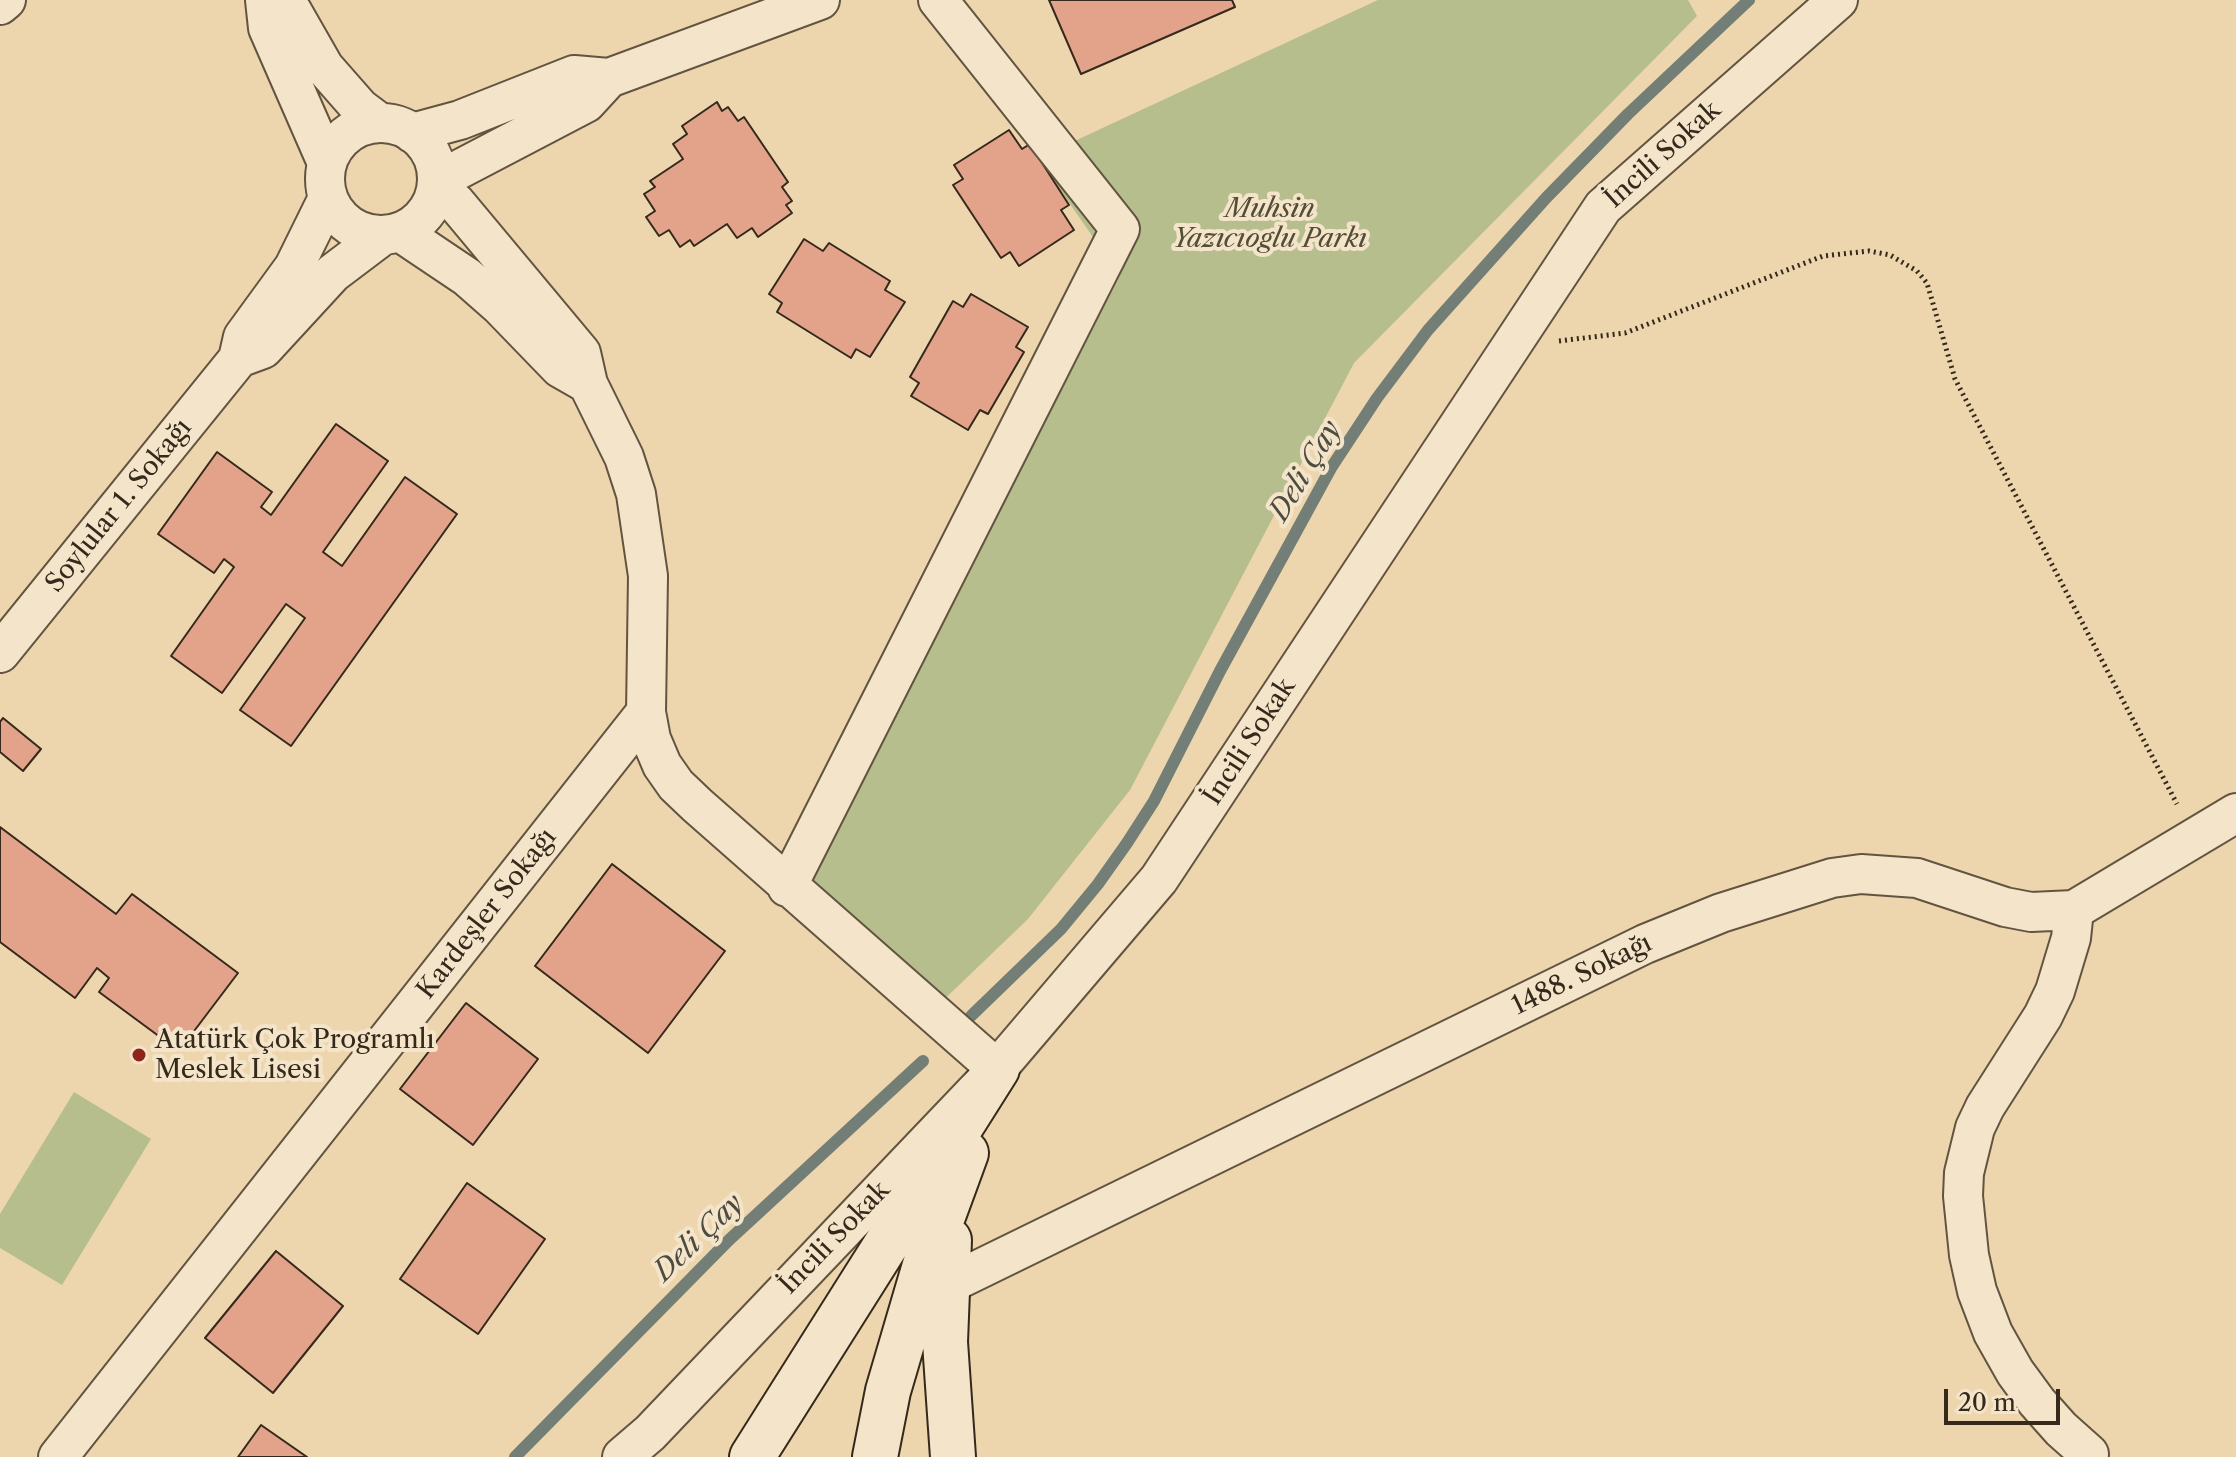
<!DOCTYPE html>
<html>
<head>
<meta charset="utf-8">
<style>
	body { margin:0 }
	#map { position:relative; width:2236px; height:1457px; overflow:hidden; background:#edd6ad; font-family:"Libre Caslon Text",serif }
	canvas { display:block }
	.scale { position:absolute; left:1944px; top:1389px; width:116px; height:36px; box-sizing:border-box; border:4px solid #34291b; border-top:0; padding-left:10px; font-size:24px; line-height:28px; white-space:nowrap; color:#34291b; -webkit-text-stroke:6px #f3e4ca; paint-order:stroke }
</style>
</head>
<body>
<div id="map">
<canvas width="2236" height="1457"></canvas>
<div class="scale">20 m</div>
</div>
<script>
const context = document.querySelector('canvas').getContext('2d');
context.lineJoin = 'round';
function paint(path, color) {
  context.fillStyle = color;
  context.fill(path, 'evenodd');
}
function shape(rows) {
  const path = new Path2D();
  for (const r of rows) {
    if (r.length === 3) {
      path.moveTo(r[0] + r[2], r[1]);
      path.arc(r[0], r[1], r[2], 0, 2 * Math.PI);
      continue;
    }
    path.moveTo(r[0], r[1]);
    for (let i = 2; i < r.length; i += 2) path.lineTo(r[i], r[i + 1]);
  }
  return path;
}
function strokePath(path, color, width, dash) {
  context.strokeStyle = color;
  context.lineWidth = width;
  context.lineCap = dash ? 'butt' : 'round';
  context.setLineDash(dash || []);
  context.stroke(path);
}
function write(font, color, halo, rows, align = 'center') {
  context.font = font + ' "Libre Caslon Text",serif';
  context.lineWidth = 8;
  context.setLineDash([]);
  context.textBaseline = 'middle';
  context.strokeStyle = halo;
  context.fillStyle = color;
  for (const [text, x, y, turn = 0] of rows) {
    context.save();
    context.translate(x, y);
    context.rotate((+turn || 0) * Math.PI / 180);
    context.textAlign = isNaN(turn) ? turn : align;
    if (halo) context.strokeText(text, 0, 0);
    context.fillText(text, 0, 0);
    context.restore();
  }
}
const green = shape([
	[1378,0,1688,0,1697,16,1354,363,1130,790,1028,919,932,1011,805,890,1120,276,1038,158],
	[74,1092,151,1139,62,1285,0,1248,0,1214]
]);
const stream = shape([
	[971,1016,1061,929,1098,884,1127,843,1154,801,1220,671,1331,468,1377,398,1428,330,1546,198,1628,114,1749,0],
	[515,1457,729,1240,923,1061]
]);
const building = shape([
	[1049,0,1232,0,1235,7,1081,74,1049,0],
	[717,102,722,111,728,107,738,121,744,117,788,182,782,187,792,201,786,205,792,213,758,237,752,228,737,238,727,224,694,246,690,240,680,247,669,230,659,236,646,217,655,211,644,194,655,187,650,181,683,159,673,144,687,134,682,126,717,102],
	[1009,130,1022,149,1030,144,1069,205,1061,210,1074,230,1019,266,1010,252,1001,258,953,185,963,179,954,165,1009,130],
	[804,239,823,251,829,243,890,281,885,290,905,302,870,357,856,349,851,358,777,312,782,303,769,294,804,239],
	[971,294,1028,327,1016,347,1024,352,988,414,980,410,968,430,911,396,919,383,910,377,953,301,963,307,971,294],
	[336,424,388,461,323,552,342,566,405,477,457,514,291,746,240,710,305,618,286,604,222,693,171,656,234,567,224,559,214,573,158,534,217,452,272,492,261,507,271,515,336,424],
	[3,718,41,749,23,771,0,752,0,722,3,718],
	[0,827,116,914,132,894,238,973,179,1051,99,992,109,978,97,968,75,998,0,942,0,827],
	[612,864,725,951,648,1053,535,966,612,864],
	[466,1003,538,1059,473,1145,400,1089,466,1003],
	[467,1183,545,1239,478,1334,400,1279,467,1183],
	[276,1251,343,1306,273,1393,205,1338,276,1251],
	[261,1425,307,1457,238,1457,261,1425]
]);
const path = shape([
	[1559,341,1625,333,1823,256,1869,251,1890,255,1917,271,1927,283,1955,379,2177,804]
]);
const street = shape([
	[265,0,268,28,327,163],
	[280,0,292,11,324,67,360,108,380,123],
	[0,5,6,0],
	[381,179,56],
	[412,133,460,120,574,75,609,78,820,0],
	[437,181,586,103,609,78],
	[437,192,455,202,581,353,588,384,624,457,636,494,648,576,646,712,651,739,662,765,676,785,697,805,997,1069],
	[400,232,467,277,500,306,560,368,588,384],
	[244,356,263,349,333,273,382,236],
	[0,653,238,359,243,337,294,267,328,198],
	[787,887,1120,229,938,0],
	[2074,910,2071,938,2055,991,2043,1016,1985,1107,1975,1128,1964,1173,1963,1196,1969,1255,1977,1291,1993,1333,2015,1372,2037,1402,2061,1429,2089,1454],
	[947,1285,1645,944,1721,913,1832,878,1861,874,1917,878,2005,907,2031,912,2074,910,2236,813],
	[58,1457,646,712],
	[622,1457,650,1433,997,1069,1159,879,1603,207,1838,0]
]);
const secondary = shape([
	[949,1240,945,1342,953,1457],
	[752,1457,997,1069],
	[875,1457,888,1391,925,1265,966,1153]
]);
const markers = [
	[139,1055,8,"#8f2418"]
];
const streetNames = [
	["İncili Sokak",1663,155,-42],
	["Soylular 1. Sokağı",119,506,-51],
	["İncili Sokak",1250,742,-57],
	["Kardeşler Sokağı",487,914,-52],
	["1488. Sokağı",1582,975,-26],
	["İncili Sokak",835,1238,-46]
];
const parkNames = [
	["Muhsin",1270,209],
	["Yazıcıoglu Parkı",1270,239]
];
const poiNames = [
	["Atatürk Çok Programlı",155,1040],
	["Meslek Lisesi",155,1070]
];
const waterNames = [
	["Deli Çay",1306,471,-59],
	["Deli Çay",699,1238,-44]
];
paint(green, '#b5be8c');
strokePath(stream, '#727e76', 12);
paint(building, '#e2a38a');
strokePath(building, '#34291b', 2);
strokePath(street, '#625440', 42);
strokePath(secondary, '#34291b', 48);
strokePath(path, '#34291b', 5, [2, 4]);
strokePath(street, '#f3e4ca', 38);
strokePath(secondary, '#f3e4ca', 44);
for (const [x, y, r, color] of markers) {
  const dot = new Path2D();
  dot.arc(x, y, r, 0, 2 * Math.PI);
  context.fillStyle = color;
  context.fill(dot);
  strokePath(dot, '#f3e4ca', 3);
}
write('26px', '#34291b', '#f3e4ca', streetNames);
write('italic 26px', '#544e37', '#f3e4ca', parkNames);
write('26px', '#34291b', '#f3e4ca', poiNames, 'left');
write('italic 28px', '#4e4c41', '#f3e4ca', waterNames);
</script>
</body>
</html>
